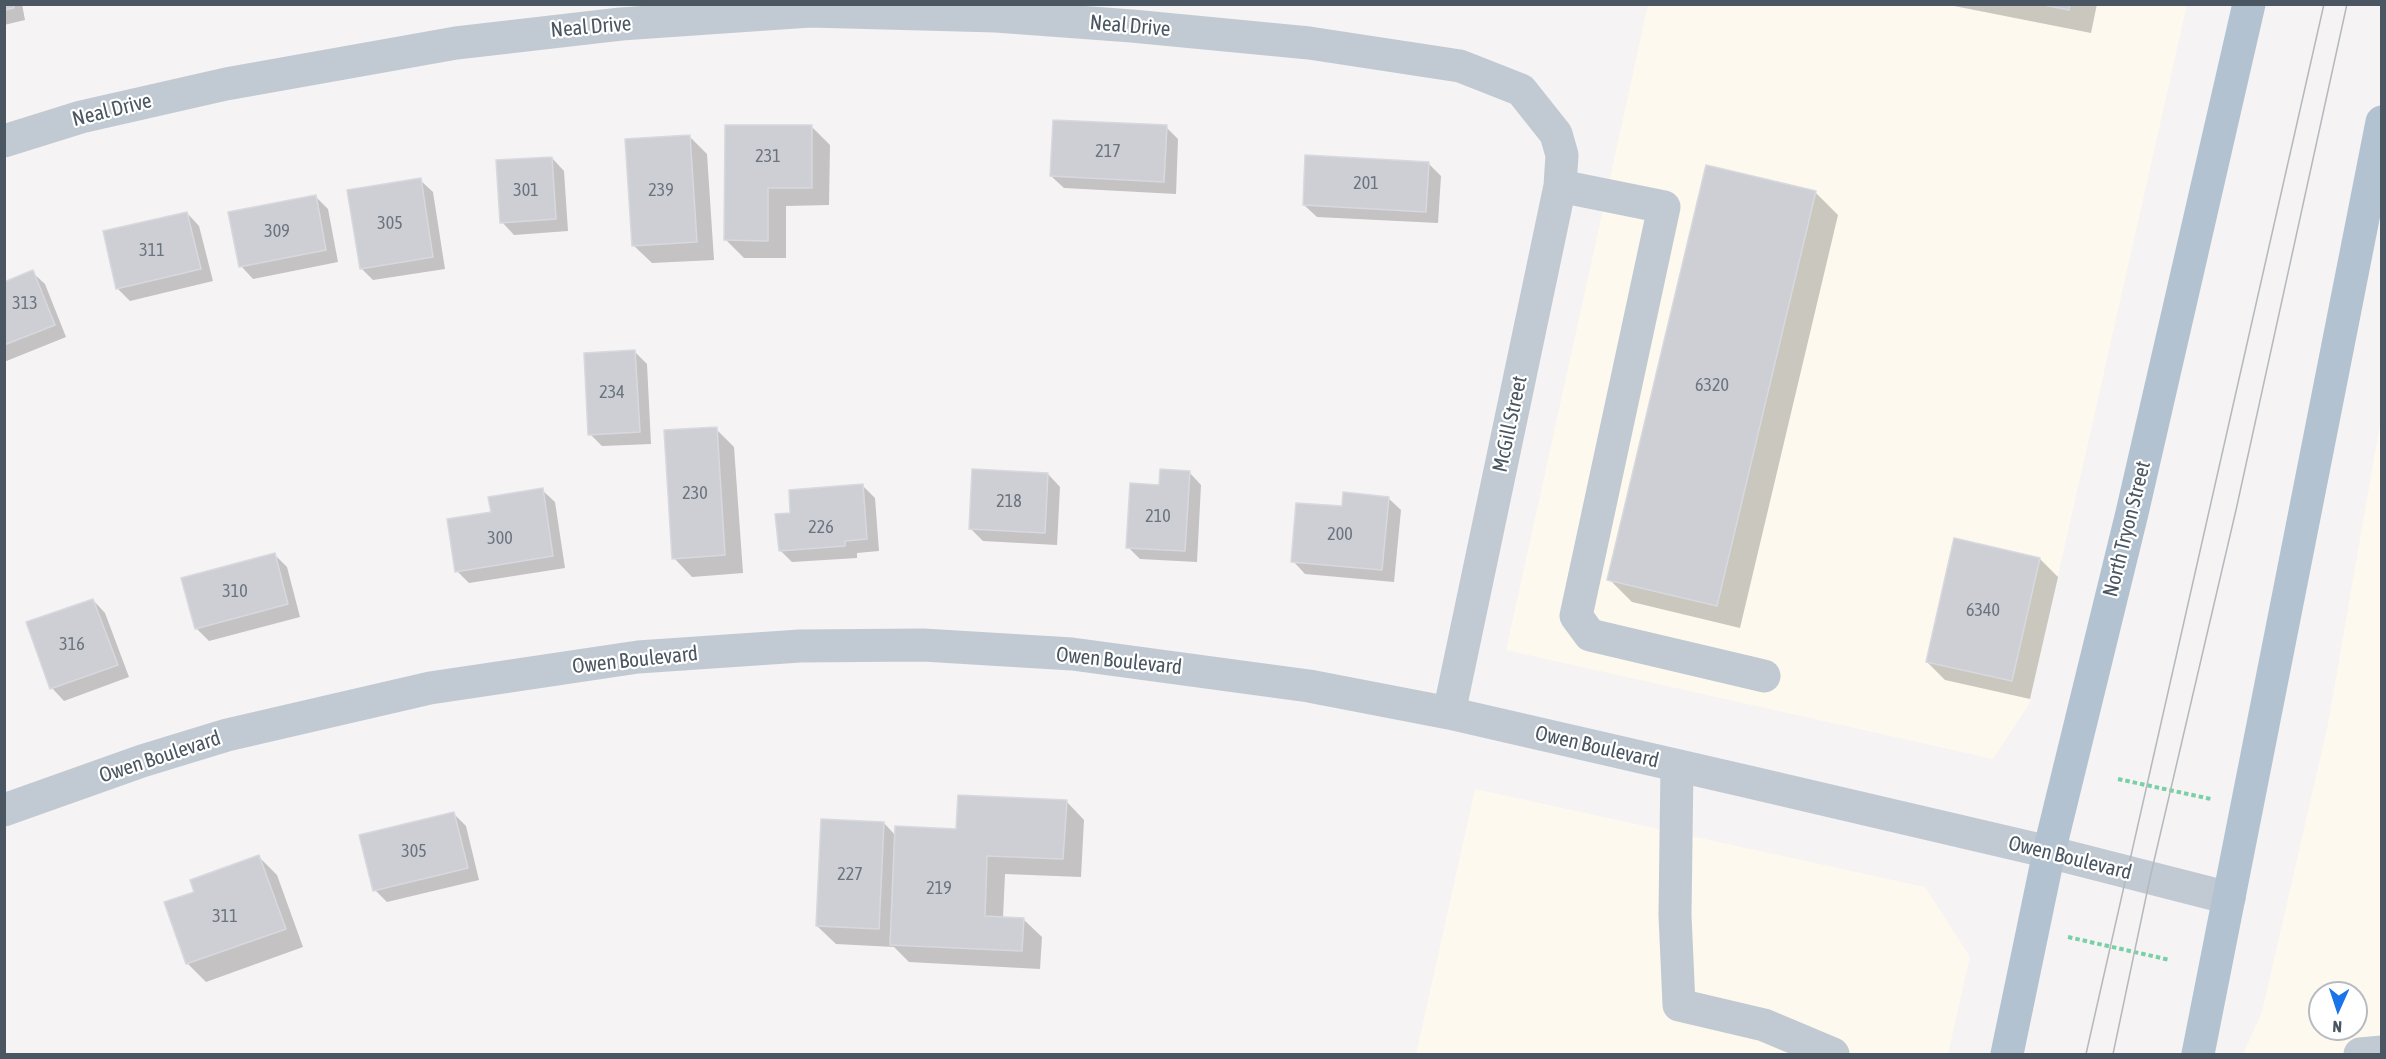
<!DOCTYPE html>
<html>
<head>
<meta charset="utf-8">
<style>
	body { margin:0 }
	#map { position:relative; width:2386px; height:1059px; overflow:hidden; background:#f5f3f3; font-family:"Asap Condensed",sans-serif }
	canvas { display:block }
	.frame { position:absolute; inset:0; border:6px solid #4a5661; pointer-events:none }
	.north { position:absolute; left:2308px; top:981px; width:60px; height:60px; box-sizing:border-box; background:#fff; border:2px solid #b7bbc0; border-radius:50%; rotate:183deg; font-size:16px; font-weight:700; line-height:24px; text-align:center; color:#4a5661 }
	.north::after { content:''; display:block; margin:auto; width:21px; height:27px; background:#1a73e8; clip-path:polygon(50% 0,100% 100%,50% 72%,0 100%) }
</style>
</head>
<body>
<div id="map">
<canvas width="2386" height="1059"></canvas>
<div class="frame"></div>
<div class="north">N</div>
</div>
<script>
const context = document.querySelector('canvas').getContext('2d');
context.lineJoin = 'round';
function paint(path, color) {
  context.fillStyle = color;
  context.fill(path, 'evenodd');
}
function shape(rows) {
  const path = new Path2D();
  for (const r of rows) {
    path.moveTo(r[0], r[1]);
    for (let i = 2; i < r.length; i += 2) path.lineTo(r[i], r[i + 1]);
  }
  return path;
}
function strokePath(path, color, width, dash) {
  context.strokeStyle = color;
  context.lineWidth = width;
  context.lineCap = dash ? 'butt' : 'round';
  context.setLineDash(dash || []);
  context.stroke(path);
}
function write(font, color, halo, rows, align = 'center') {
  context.font = font + ' "Asap Condensed",sans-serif';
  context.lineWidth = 4.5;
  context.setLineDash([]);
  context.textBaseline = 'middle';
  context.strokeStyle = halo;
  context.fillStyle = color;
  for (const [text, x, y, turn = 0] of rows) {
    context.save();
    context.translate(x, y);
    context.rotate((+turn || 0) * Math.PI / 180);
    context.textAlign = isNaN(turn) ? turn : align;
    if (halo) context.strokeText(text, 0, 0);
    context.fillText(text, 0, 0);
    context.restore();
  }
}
const commercial = shape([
	[1648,5,2187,5,2029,704,1993,759,1506,650],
	[2381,418,2381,1054,2243,1054,2262,1012,2328,724],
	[2320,993,2356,993,2356,1029,2320,1029],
	[1475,789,1925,887,1970,957,1948,1054,1416,1054]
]);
const shadow = shape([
	[4,4,22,4,25,20,4,25],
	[1944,4,2097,4,2091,33],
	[811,126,830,145,829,205,786,206,786,258,744,258,726,240],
	[1166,127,1178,139,1176,194,1064,188,1051,176],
	[689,136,707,154,714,260,652,263,633,245],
	[552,158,564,171,568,231,514,235,502,222],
	[1428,163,1441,176,1438,223,1317,217,1304,205],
	[420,180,433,192,445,269,373,280,361,268],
	[1815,192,1838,215,1740,628,1632,602,1609,579],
	[316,197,328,209,338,262,253,279,241,266],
	[187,213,199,226,213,281,130,301,118,289],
	[32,272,45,284,66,337,4,362,4,283],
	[634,351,647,364,651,444,602,446,590,434],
	[716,429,734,447,743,573,692,577,674,558],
	[1189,472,1201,485,1197,562,1140,559,1128,547,1161,486],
	[1048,474,1060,487,1057,545,983,541,971,529],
	[863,486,875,498,879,551,857,553,857,558,792,562,780,550,792,514],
	[542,490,555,502,565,568,469,583,457,571,492,514],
	[1388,498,1401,510,1394,582,1305,574,1293,561,1343,508],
	[275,555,287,567,300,617,209,641,196,628],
	[2040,559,2058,577,2030,699,1945,680,1927,662],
	[93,600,105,613,129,677,64,701,52,688],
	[1066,801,1084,820,1081,877,1005,874,1003,918,1023,919,1042,937,1040,969,909,962,894,947,836,944,817,926,884,823,896,836,958,830],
	[454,814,466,826,479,880,387,902,375,890],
	[259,857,277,875,303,947,206,982,188,964,166,903,196,893]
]);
const building = shape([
	[4,4,13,4,14,8,4,10,4,4],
	[2038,4,2070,4,2069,10,2038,4],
	[1053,120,1167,125,1164,182,1050,176,1053,120],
	[725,125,812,125,812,188,768,188,768,241,724,240,725,125],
	[690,135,697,242,632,246,625,139,690,135],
	[1305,155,1429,162,1426,212,1303,205,1305,155],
	[552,157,556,219,500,223,496,160,552,157],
	[1706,165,1816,191,1717,606,1607,580,1706,165],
	[421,178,433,257,360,269,347,190,421,178],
	[316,195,326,250,239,267,228,212,316,195],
	[187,212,201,269,116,289,103,231,187,212],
	[33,270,55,325,4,345,4,282,33,270],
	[635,350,640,432,588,435,584,353,635,350],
	[717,427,725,555,672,559,664,430,717,427],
	[972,469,1048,473,1045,533,969,529,972,469],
	[1160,469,1190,471,1185,551,1126,548,1130,483,1159,485,1160,469],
	[863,484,867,539,845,541,845,546,779,551,775,514,790,513,789,490,863,484],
	[543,488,553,556,455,572,447,519,491,512,488,497,543,488],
	[1343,492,1389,497,1382,570,1291,562,1296,503,1342,506,1343,492],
	[1954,538,2040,558,2012,681,1926,662,1954,538],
	[275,553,288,604,195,629,181,578,275,553],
	[93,599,118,665,50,689,26,622,93,599],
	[958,795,1067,800,1063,859,987,856,985,916,1024,918,1022,951,890,945,895,826,956,829,958,795],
	[454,812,468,868,373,891,359,835,454,812],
	[821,819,884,822,879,929,816,926,821,819],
	[259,855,286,929,186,964,164,902,194,892,190,880,259,855]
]);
const path = shape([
	[2118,779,2211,799],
	[2068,937,2170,960]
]);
const minor = shape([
	[4,141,81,117,226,84,456,43,621,24,810,11,996,16,1132,26,1309,43,1460,66,1521,90,1556,134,1562,155,1560,186,1449,713],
	[1560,186,1664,207,1576,616,1590,635,1764,676],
	[1677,766,1675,915,1679,1005,1764,1025,1833,1054],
	[4,810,142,761,227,735,430,688,638,657,800,646,923,645,1072,654,1309,686,1449,713,1745,781,2049,852,2229,898],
	[2360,1054,2382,1052]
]);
const major = shape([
	[2007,1054,2049,852,2132,513,2249,4],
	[2198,1054,2382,122]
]);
const tram = shape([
	[2086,1054,2324,4],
	[2113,1054,2150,878,2236,510,2347,4]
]);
const numberNames = [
	["217",1108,151],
	["231",768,156],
	["201",1366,183],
	["301",526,190],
	["239",661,190],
	["305",390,223],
	["309",277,231],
	["311",152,250],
	["313",25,303],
	["6320",1712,385],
	["234",612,392],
	["230",695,493],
	["218",1009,501],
	["210",1158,516],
	["226",821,527],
	["200",1340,534],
	["300",500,538],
	["310",235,591],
	["6340",1983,610],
	["316",72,644],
	["305",414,851],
	["227",850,874],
	["219",939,888],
	["311",225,916]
];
const streetNames = [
	["Neal Drive",1130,26,5],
	["Neal Drive",591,27,-5],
	["Neal Drive",112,110,-14],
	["McGill Street",1510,424,-78],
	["North Tryon Street",2127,529,-76],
	["Owen Boulevard",635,660,-6],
	["Owen Boulevard",1119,661,6],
	["Owen Boulevard",1597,747,13],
	["Owen Boulevard",160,757,-18],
	["Owen Boulevard",2070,858,14]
];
paint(commercial, '#fdf9ef');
paint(shadow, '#0003');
paint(building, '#cdcfd5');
strokePath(building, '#d7d9de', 1.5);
strokePath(path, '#7ad0a6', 4, [4.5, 3]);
strokePath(minor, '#c1cad2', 33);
strokePath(major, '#b3c2d1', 33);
strokePath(tram, '#b5b8bd', 1.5);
write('18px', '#6b747e', null, numberNames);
write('21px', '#4a5661', '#fff', streetNames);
</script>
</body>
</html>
